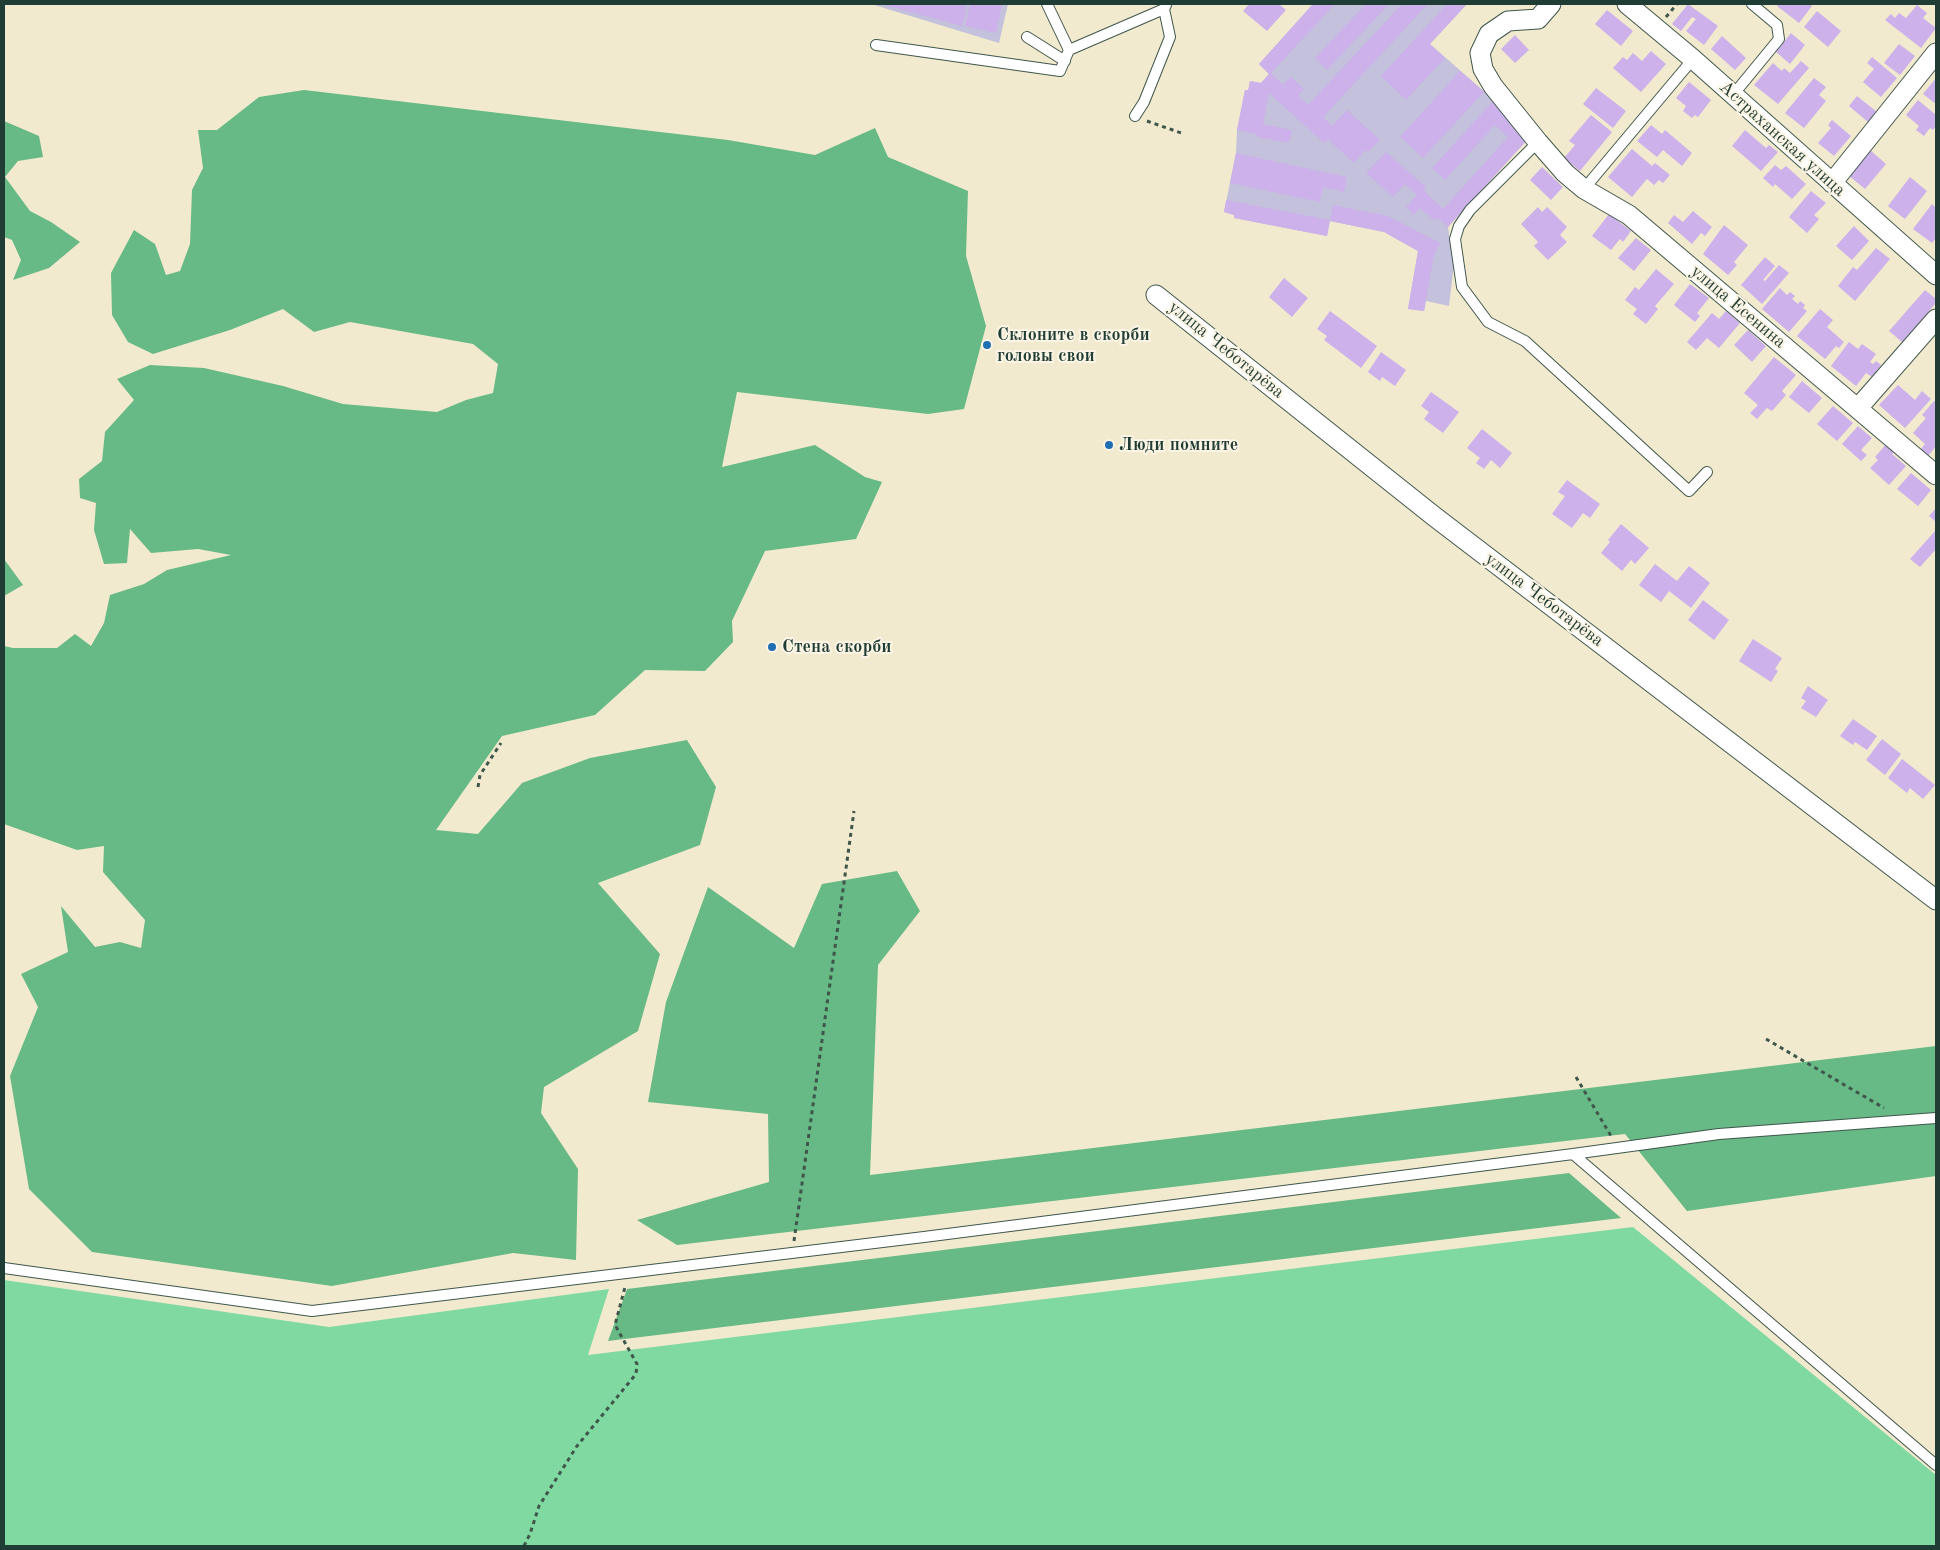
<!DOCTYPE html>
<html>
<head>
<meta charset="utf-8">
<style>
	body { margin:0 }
	#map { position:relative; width:1940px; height:1550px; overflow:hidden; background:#f2eacf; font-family:"Old Standard TT",serif }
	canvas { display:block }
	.frame { position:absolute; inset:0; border:5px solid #1f3d34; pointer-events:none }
</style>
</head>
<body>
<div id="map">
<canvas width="1940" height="1550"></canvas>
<div class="frame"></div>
</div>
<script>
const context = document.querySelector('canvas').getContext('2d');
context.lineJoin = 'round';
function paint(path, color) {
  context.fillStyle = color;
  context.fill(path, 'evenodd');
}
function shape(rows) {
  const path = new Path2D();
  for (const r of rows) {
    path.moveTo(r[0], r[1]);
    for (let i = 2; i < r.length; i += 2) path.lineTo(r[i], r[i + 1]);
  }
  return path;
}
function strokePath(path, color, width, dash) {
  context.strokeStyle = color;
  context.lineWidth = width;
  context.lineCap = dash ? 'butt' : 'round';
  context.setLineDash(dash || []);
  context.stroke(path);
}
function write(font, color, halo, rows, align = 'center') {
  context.font = font + ' "Old Standard TT",serif';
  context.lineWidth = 4;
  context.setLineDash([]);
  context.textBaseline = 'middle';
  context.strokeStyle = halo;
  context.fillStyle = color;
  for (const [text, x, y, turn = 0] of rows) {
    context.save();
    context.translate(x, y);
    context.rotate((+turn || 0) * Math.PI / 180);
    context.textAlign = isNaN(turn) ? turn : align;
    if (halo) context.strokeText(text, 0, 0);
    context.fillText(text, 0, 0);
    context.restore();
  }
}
const industrial = shape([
	[871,4,1008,4,999,43],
	[1313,4,1467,4,1430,44,1494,100,1528,139,1448,227,1454,264,1449,306,1426,301,1424,311,1408,309,1418,251,1384,232,1330,221,1327,236,1234,218,1234,215,1224,212,1236,153,1237,130,1245,90,1249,90,1250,81,1261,83,1269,74,1259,64]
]);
const green = shape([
	[1633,1227,1936,1475,1936,1546,4,1546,4,1280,329,1327,609,1289,588,1355]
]);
const forest = shape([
	[304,90,728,140,815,155,875,128,888,157,968,191,966,256,986,326,964,409,928,414,737,392,722,467,815,445,865,477,882,482,856,539,765,551,732,621,733,642,705,671,645,670,595,715,502,736,436,830,478,834,522,783,590,758,687,740,716,787,700,845,598,883,660,954,638,1031,544,1087,541,1113,578,1169,576,1260,513,1253,332,1286,92,1252,29,1189,10,1076,38,1007,21,974,68,952,61,906,95,947,120,942,141,948,145,920,103,872,104,846,77,850,4,824,4,646,13,648,57,648,75,634,91,646,104,623,110,595,144,584,167,570,231,555,198,549,151,553,130,529,127,563,104,564,94,530,96,503,80,498,79,479,102,461,105,432,134,400,117,379,150,365,204,368,283,386,343,404,437,412,466,400,493,393,498,364,473,344,350,322,314,332,283,309,230,330,153,354,128,342,112,315,111,273,134,230,155,244,166,275,180,271,190,244,192,190,203,168,198,130,217,130,259,97],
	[4,121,39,136,43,157,18,161,5,177,30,211,51,222,80,242,49,268,13,280,21,260,12,240,4,237],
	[4,559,23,585,4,596],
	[897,871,920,911,878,965,870,1175,1936,1046,1936,1176,1687,1211,1625,1134,677,1245,637,1220,769,1182,768,1114,648,1102,666,1002,708,887,794,948,822,884],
	[1569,1173,1621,1218,608,1341,627,1289]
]);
const building = shape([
	[880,4,958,4,967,6,962,26],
	[970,4,1002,4,996,33,965,26],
	[1249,4,1279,4,1286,10,1267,31,1243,11],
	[1313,4,1335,4,1271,73,1283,85,1291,77,1304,89,1298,96,1308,105,1402,4,1428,4,1323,117,1332,126,1347,110,1380,140,1368,152,1365,150,1354,163,1328,139,1324,143,1269,93,1263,124,1292,130,1289,143,1257,137,1257,134,1237,130,1245,90,1248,90,1250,81,1261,83,1269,74,1259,64],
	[1366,4,1389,4,1327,70,1315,58],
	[1447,4,1467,4,1430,44,1445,58,1406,100,1381,76],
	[1688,4,1718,26,1704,45,1686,31,1696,19,1692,17,1681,31,1672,24],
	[1778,4,1809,4,1812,6,1799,23,1777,6],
	[1917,5,1927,13,1923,18,1936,28,1921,48,1885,20,1891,14,1895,18,1899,13,1906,18],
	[1607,10,1633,31,1621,46,1595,24],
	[1817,11,1841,31,1828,47,1804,27],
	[1791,33,1805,45,1790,64,1776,52],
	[1515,35,1529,50,1515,63,1501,49],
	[1722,36,1746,58,1735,70,1711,49],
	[1899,44,1915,56,1900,75,1884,63],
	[1651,51,1666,64,1641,92,1613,68,1623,57,1627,60,1633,53,1642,61],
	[1872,57,1897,78,1881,97,1863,82,1874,69,1867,63],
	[1801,61,1809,68,1778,104,1754,85,1773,63,1782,71,1784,68,1790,73],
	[1460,71,1484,92,1423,158,1400,137],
	[1814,78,1826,87,1819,95,1826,101,1804,128,1785,113],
	[1936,78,1936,104,1923,94],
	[1689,82,1711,100,1698,117,1695,115,1692,118,1683,111,1686,106,1676,98],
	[1596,88,1626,111,1613,128,1583,104],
	[1857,96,1877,112,1868,122,1849,106],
	[1494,100,1528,139,1448,227,1438,218,1435,221,1420,208,1414,215,1406,207,1417,195,1405,184,1393,197,1366,173,1386,152,1426,187,1423,190,1443,209,1508,137,1495,125,1445,180,1432,168],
	[1918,100,1936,115,1936,126,1933,130,1930,128,1924,136,1916,130,1919,126,1906,115],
	[1591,115,1612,132,1580,171,1564,158,1575,145,1569,141],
	[1832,120,1851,136,1834,156,1818,143,1831,128,1828,125],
	[1651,125,1662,134,1665,130,1692,153,1682,166,1663,150,1657,157,1637,141],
	[1745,130,1766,148,1769,145,1778,152,1761,171,1732,146],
	[1632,149,1652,166,1655,163,1670,175,1663,183,1659,180,1654,185,1647,179,1632,197,1608,177],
	[1870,150,1886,164,1865,189,1848,175],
	[1236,153,1347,177,1344,192,1323,187,1320,202,1230,183],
	[1775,165,1781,170,1786,166,1806,184,1792,199,1775,184,1773,187,1763,178],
	[1542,167,1563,187,1551,200,1530,180],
	[1910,177,1927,191,1905,219,1888,206],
	[1811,191,1826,203,1814,215,1819,219,1807,233,1789,217],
	[1226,200,1330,220,1327,236,1234,218,1234,215,1224,212],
	[1932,204,1936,208,1936,238,1932,243,1913,229],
	[1333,205,1388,216,1440,243,1434,255,1424,311,1408,309,1418,251,1384,232,1330,221],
	[1538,207,1542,212,1547,207,1567,227,1560,235,1567,242,1548,260,1534,246,1538,242,1521,224],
	[1693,211,1712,227,1705,236,1701,233,1692,244,1668,223,1674,215,1683,222],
	[1609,214,1631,231,1623,242,1620,239,1611,250,1592,236],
	[1724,225,1748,245,1734,262,1737,265,1728,275,1703,254],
	[1854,226,1869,241,1852,260,1836,246],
	[1636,238,1651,250,1634,271,1618,258],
	[1876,248,1890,259,1855,301,1838,286,1853,267,1857,270],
	[1765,257,1775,266,1763,280,1765,281,1779,265,1789,273,1762,304,1741,285],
	[1656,269,1674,284,1655,306,1658,309,1646,324,1633,314,1637,309,1625,300,1635,287,1639,290],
	[1284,278,1308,298,1292,317,1269,297],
	[1690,284,1709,298,1697,313,1700,316,1695,322,1674,305],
	[1780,288,1787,295,1790,292,1795,296,1792,299,1798,304,1800,301,1805,305,1803,308,1807,311,1789,332,1762,309],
	[1925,290,1936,299,1936,303,1902,342,1889,331],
	[1820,309,1833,320,1827,327,1844,342,1839,348,1836,346,1825,359,1797,336],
	[1330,311,1377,346,1361,368,1324,340,1327,336,1317,329],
	[1726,311,1740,323,1719,348,1707,338,1696,350,1687,342,1712,313,1719,319],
	[1748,330,1766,346,1752,362,1734,345],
	[1849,342,1858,349,1862,344,1876,354,1870,362,1873,364,1876,361,1881,365,1872,377,1866,373,1856,386,1831,366],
	[1381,352,1406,370,1395,386,1382,377,1380,381,1368,372],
	[1774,357,1796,375,1782,391,1786,395,1772,411,1767,408,1757,419,1750,413,1758,405,1744,393],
	[1802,381,1822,398,1809,413,1789,397],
	[1898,385,1915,400,1922,391,1931,399,1905,428,1879,405],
	[1431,392,1459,412,1443,433,1424,419,1429,412,1421,406],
	[1934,401,1936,403,1936,446,1928,456,1921,449,1925,444,1913,433,1926,418,1922,415],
	[1833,406,1853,423,1837,441,1817,424],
	[1858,426,1872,438,1861,450,1867,455,1861,461,1842,444],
	[1482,429,1512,453,1500,468,1491,460,1484,469,1476,463,1480,458,1467,448],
	[1887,443,1895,451,1892,454,1906,466,1889,485,1870,468,1878,460,1875,457],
	[1911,473,1931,490,1918,506,1897,489],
	[1567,480,1600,504,1590,518,1583,513,1572,528,1552,514,1565,496,1558,492],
	[1936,508,1936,522,1929,516],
	[1621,524,1649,548,1635,564,1631,560,1622,571,1601,553,1610,542,1608,540],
	[1936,530,1936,549,1920,567,1910,559],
	[1655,564,1677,581,1689,566,1710,583,1691,608,1669,591,1661,602,1639,585],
	[1703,600,1729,620,1714,640,1688,620],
	[1753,639,1782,658,1775,669,1778,671,1771,682,1739,661],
	[1808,686,1828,700,1816,717,1801,708,1806,701,1801,698],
	[1853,719,1877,736,1867,750,1855,742,1853,745,1840,736],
	[1882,739,1901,754,1885,775,1866,760],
	[1902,759,1935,785,1923,799,1910,788,1907,793,1888,778]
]);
const path = shape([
	[1666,17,1677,4],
	[1147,121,1184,134],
	[478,787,480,775,501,743],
	[1766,1039,1884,1108],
	[1576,1077,1611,1136],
	[794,1241,854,811],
	[524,1546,530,1534,539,1506,577,1446,636,1374,637,1364,615,1325,625,1287]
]);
const service = shape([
	[1047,4,1069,50,1164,9],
	[1027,37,1065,61],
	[876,45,1060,71,1069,50],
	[1733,95,1779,39,1777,25,1752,4],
	[1135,116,1144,102,1170,37,1164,9,1166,5],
	[1538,142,1470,210,1459,226,1455,239,1462,287,1488,322,1525,341,1689,491,1707,472],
	[1584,189,1693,59],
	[1573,1154,1719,1134,1936,1118],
	[4,1268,312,1311,924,1237,1573,1154,1936,1465]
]);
const minor = shape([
	[1551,4,1538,19,1508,21,1489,34,1480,53,1483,69,1493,86,1538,142,1565,173,1584,189,1629,215,1936,475],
	[1627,4,1693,59,1936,275],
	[1832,183,1936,53],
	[1156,295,1435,517,1936,900],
	[1858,408,1936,319]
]);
const markers = [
	[987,345,5,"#1f6fb2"],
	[1109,445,5,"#1f6fb2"],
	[772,647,5,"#1f6fb2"]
];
const streetNames = [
	["Астраханская улица",1782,139,42],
	["улица Есенина",1738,307,40],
	["улица Чеботарёва",1226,350,39],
	["улица Чеботарёва",1544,600,37]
];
const poiNames = [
	["Склоните в скорби",997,335],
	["головы свои",997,356],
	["Люди помните",1119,445],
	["Стена скорби",782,647]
];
paint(industrial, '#c3c1db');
paint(green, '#7fd9a0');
paint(forest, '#67b986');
paint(building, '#ccb1ea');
strokePath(service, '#3f574b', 12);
strokePath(minor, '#3f574b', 21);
strokePath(path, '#3f574b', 3, [4, 4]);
strokePath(service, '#fff', 10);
strokePath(minor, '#fff', 19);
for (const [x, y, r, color] of markers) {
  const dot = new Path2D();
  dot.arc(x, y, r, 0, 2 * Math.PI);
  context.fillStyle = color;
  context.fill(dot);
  strokePath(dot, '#fcf5e5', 2);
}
write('18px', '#1f3d34', '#fcf5e5', streetNames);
write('bold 18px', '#1f3d34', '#fcf5e5', poiNames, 'left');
</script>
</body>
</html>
